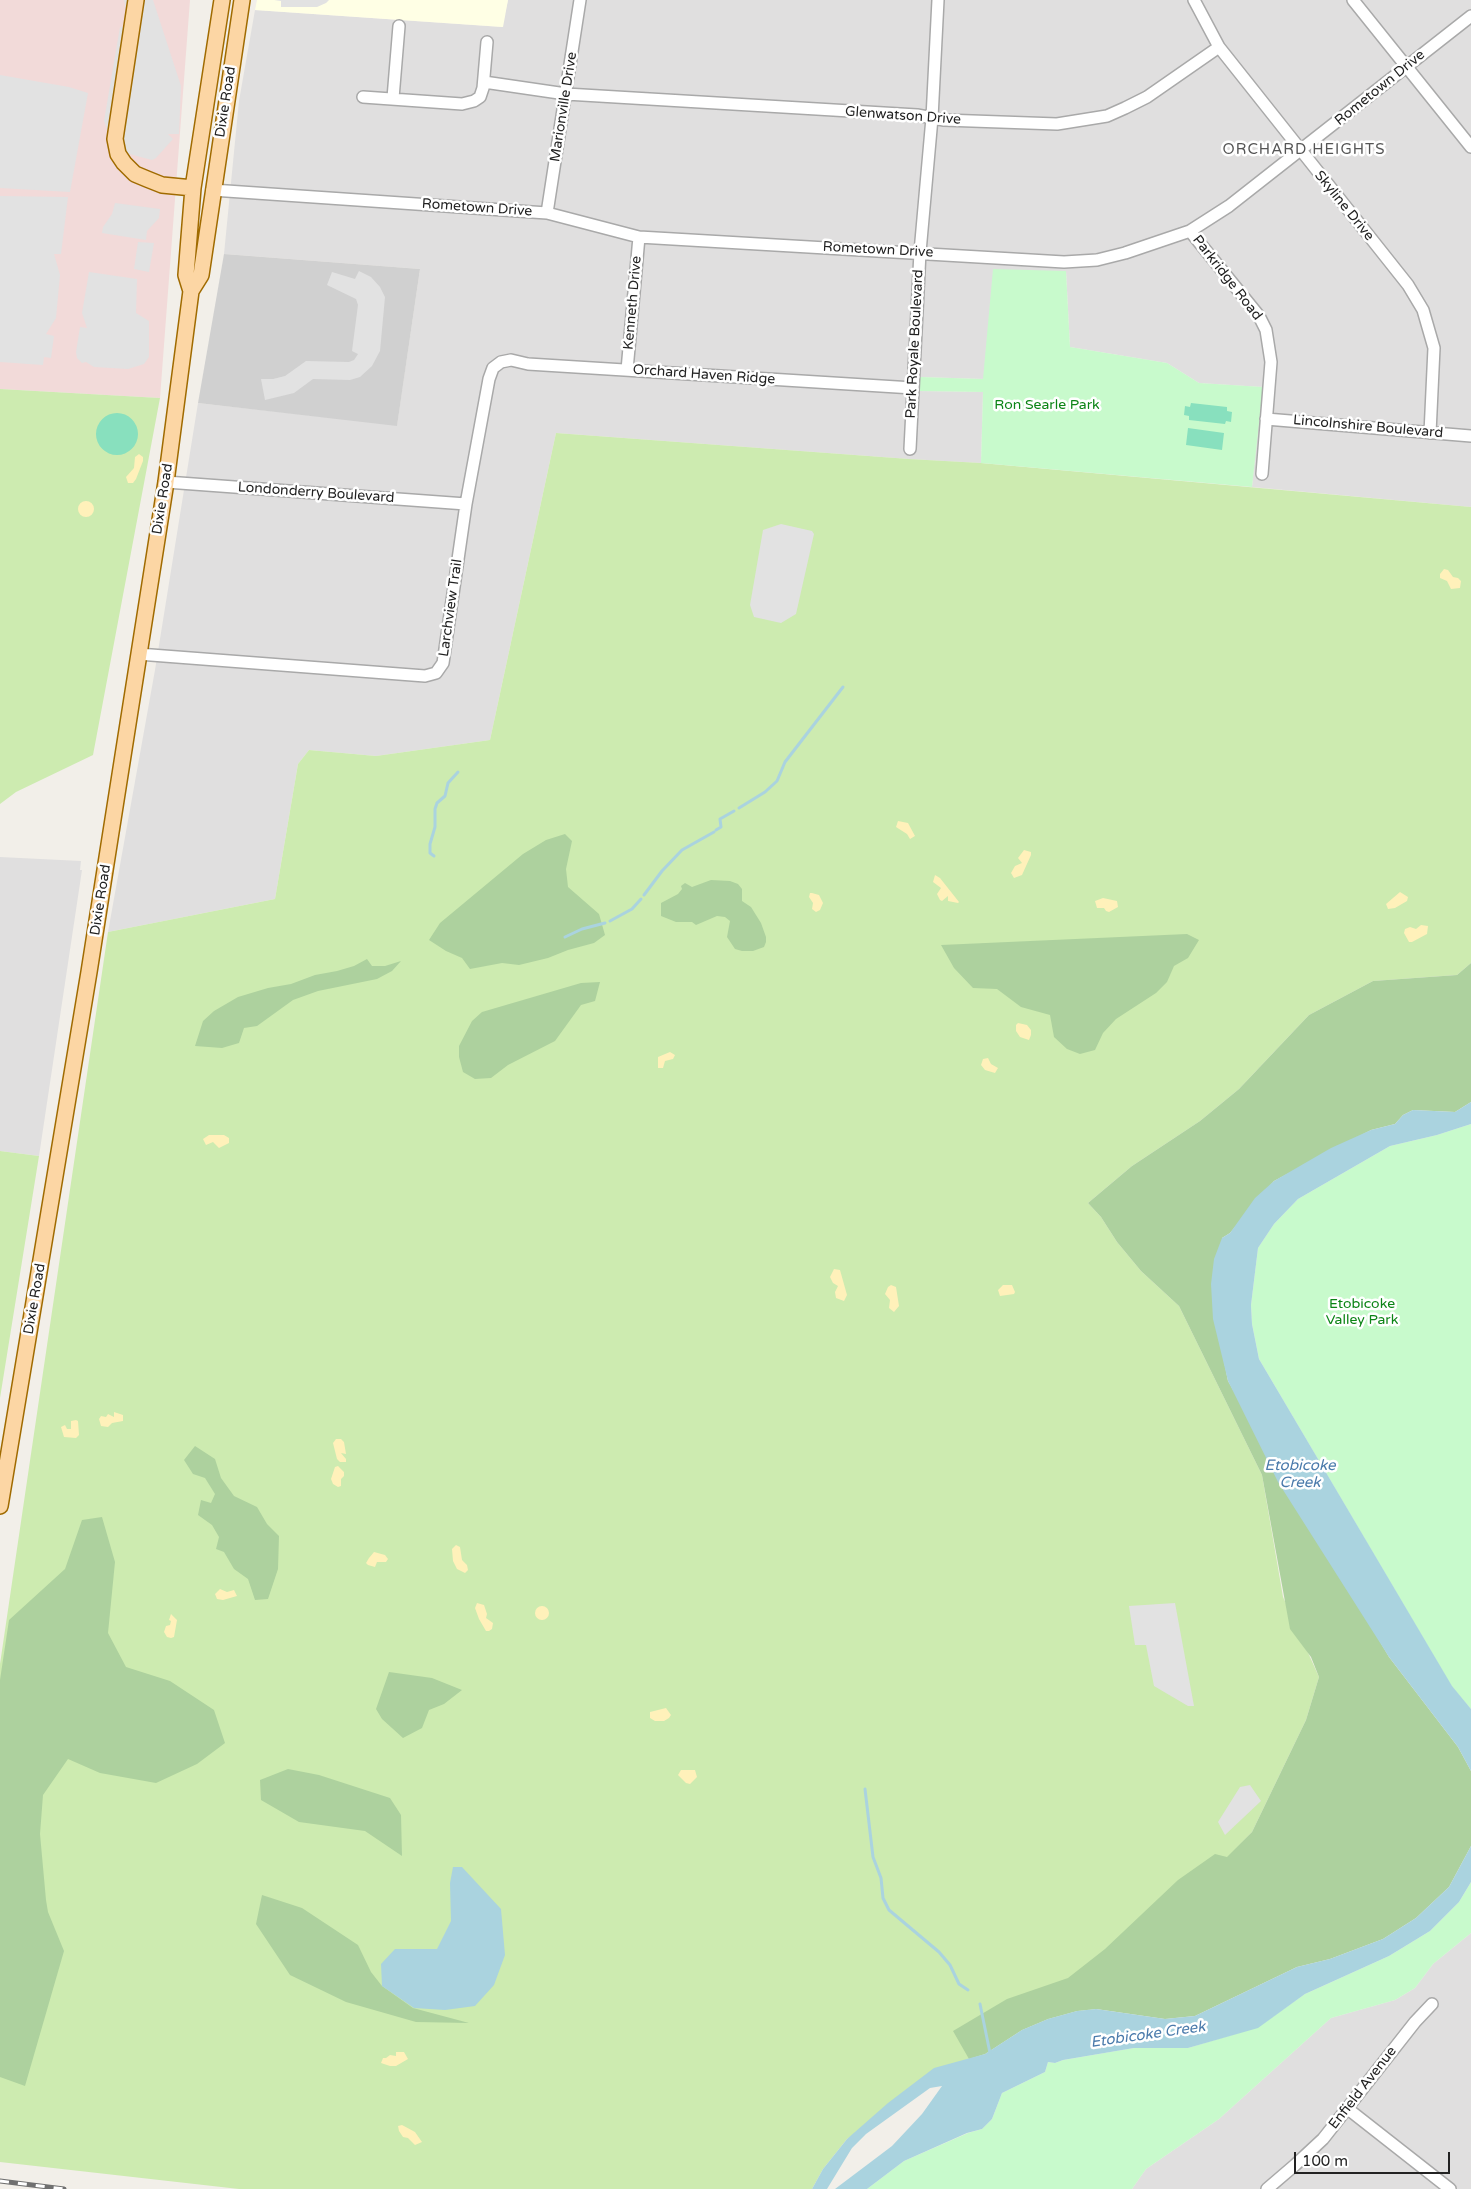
<!DOCTYPE html>
<html>
<head>
<meta charset="utf-8">
<style>
	body { margin:0 }
	#map { position:relative; width:1471px; height:2189px; overflow:hidden; background:#f2efe9; font-family:"Varela Round",sans-serif }
	canvas { display:block }
	.scale { position:absolute; left:1294px; top:2152px; width:156px; height:22px; box-sizing:border-box; border:2px solid #222; border-top:0; padding-left:6px; font-size:15px; line-height:18px; white-space:nowrap; color:#222; -webkit-text-stroke:4px #fff; paint-order:stroke }
</style>
</head>
<body>
<div id="map">
<canvas width="1471" height="2189"></canvas>
<div class="scale">100 m</div>
</div>
<script>
const context = document.querySelector('canvas').getContext('2d');
context.lineJoin = 'round';
function paint(path, color) {
  context.fillStyle = color;
  context.fill(path, 'evenodd');
}
function shape(rows) {
  const path = new Path2D();
  for (const r of rows) {
    if (r.length === 3) {
      path.moveTo(r[0] + r[2], r[1]);
      path.arc(r[0], r[1], r[2], 0, 2 * Math.PI);
      continue;
    }
    path.moveTo(r[0], r[1]);
    for (let i = 2; i < r.length; i += 2) path.lineTo(r[i], r[i + 1]);
  }
  return path;
}
function strokePath(path, color, width, dash) {
  context.strokeStyle = color;
  context.lineWidth = width;
  context.lineCap = dash ? 'butt' : 'round';
  context.setLineDash(dash || []);
  context.stroke(path);
}
function write(font, color, halo, rows, align = 'center') {
  context.font = font + ' "Varela Round",sans-serif';
  context.lineWidth = 5;
  context.setLineDash([]);
  context.textBaseline = 'middle';
  context.strokeStyle = halo;
  context.fillStyle = color;
  for (const [text, x, y, turn = 0] of rows) {
    context.save();
    context.translate(x, y);
    context.rotate((+turn || 0) * Math.PI / 180);
    context.textAlign = isNaN(turn) ? turn : align;
    if (halo) context.strokeText(text, 0, 0);
    context.fillText(text, 0, 0);
    context.restore();
  }
}
const residential = shape([
	[508,0,1471,0,1471,507,1252,487,1262,387,1199,383,1167,363,1070,347,1066,271,983,379,920,377,920,391,983,392,981,463,909,459,556,433,490,740,376,756,309,750,298,764,275,899,108,932,155,670,198,403,397,425,420,269,224,254,239,101,255,10,502,27],
	[0,857,81,861,80,870,82,870,39,1156,0,1151],
	[1471,1933,1471,2189,1132,2189,1146,2169,1219,2119,1331,2018,1395,2000,1415,1988,1433,1964]
]);
const commercial = shape([
	[0,0,190,0,160,398,0,389]
]);
const education = shape([
	[257,0,508,0,503,27,255,10]
]);
const religious = shape([
	[224,254,420,269,397,426,198,403]
]);
const grass = shape([
	[0,389,160,398,93,755,16,792,0,804],
	[556,433,909,459,981,463,1471,507,1471,963,1457,975,1373,981,1309,1015,1239,1089,1200,1121,1132,1166,1088,1203,1101,1217,1117,1242,1141,1271,1179,1306,1262,1475,1283,1597,1319,1677,1306,1720,1252,1832,1227,1858,1096,2009,1077,2011,1048,2019,1022,2030,985,2054,969,2059,847,2139,823,2169,812,2189,239,2189,0,2162,0,1664,108,932,275,899,298,764,309,750,376,756,490,740],
	[0,1151,39,1156,0,1398]
]);
const forest = shape([
	[565,834,572,841,566,869,568,887,599,914,605,935,594,943,568,950,548,958,519,965,502,963,470,969,462,958,446,951,429,940,440,923,523,854,546,840],
	[711,880,730,881,738,884,742,889,742,901,751,907,761,923,766,937,766,942,764,947,753,951,742,951,735,949,727,937,730,921,725,917,717,916,696,925,692,922,676,922,661,916,661,903,678,894,682,889,681,886,685,883,692,887],
	[1187,934,1199,940,1188,958,1174,966,1167,982,1156,993,1116,1019,1103,1033,1095,1050,1080,1054,1067,1049,1054,1037,1050,1015,1021,1007,997,989,973,988,954,968,941,945],
	[367,959,372,966,385,966,401,961,392,971,377,979,318,991,293,1000,257,1026,244,1028,239,1043,222,1048,195,1046,203,1021,214,1011,238,997,268,988,291,984,315,975,337,971,354,966],
	[1471,963,1471,1102,1455,1112,1413,1110,1403,1115,1395,1124,1371,1130,1274,1181,1230,1233,1222,1238,1222,1351,1228,1381,1389,1657,1458,1747,1471,1771,1471,1846,1449,1887,1416,1918,1383,1939,1330,1959,1297,1967,1195,2016,1165,2019,1096,2009,1077,2011,1048,2019,1022,2030,985,2054,969,2059,953,2031,1007,1999,1068,1978,1105,1949,1178,1880,1215,1854,1227,1857,1252,1832,1306,1720,1319,1677,1311,1657,1290,1629,1262,1475,1179,1306,1141,1271,1117,1242,1101,1217,1088,1203,1132,1166,1200,1121,1239,1089,1309,1015,1373,981,1457,975],
	[600,982,595,1001,581,1005,555,1041,508,1065,491,1078,475,1079,463,1072,459,1057,459,1046,472,1021,482,1012,581,983],
	[195,1446,215,1459,221,1478,234,1496,257,1507,267,1524,279,1536,278,1569,268,1599,255,1600,248,1579,234,1569,224,1552,216,1549,219,1537,212,1525,198,1515,201,1500,211,1503,215,1494,205,1478,193,1474,184,1460],
	[102,1517,115,1562,108,1633,126,1667,170,1681,214,1710,225,1743,197,1764,156,1783,100,1773,68,1759,43,1795,40,1834,46,1900,48,1912,64,1951,25,2086,0,2077,0,1680,9,1620,65,1569,82,1520],
	[389,1672,432,1678,462,1690,444,1704,429,1710,422,1728,403,1738,382,1719,376,1709],
	[288,1769,319,1775,390,1798,401,1815,402,1856,365,1831,299,1822,261,1800,260,1780],
	[262,1895,302,1908,358,1945,371,1972,382,1986,413,2008,469,2023,416,2022,346,2002,290,1975,256,1924]
]);
const sand = shape([
	[139,454,143,457,143,461,136,479,133,483,128,483,126,477,134,468,135,457],
	[86,509,8],
	[1444,569,1448,570,1453,577,1458,578,1461,581,1460,588,1451,589,1447,581,1440,578,1440,574],
	[898,821,908,823,915,836,910,839,907,834,896,827],
	[1024,850,1031,852,1031,855,1022,875,1014,878,1011,873,1015,866,1022,863,1018,858],
	[935,875,940,878,959,902,958,903,948,901,948,896,942,901,940,900,937,894,941,888,933,882],
	[1400,892,1408,897,1407,901,1395,908,1388,909,1386,904],
	[812,893,819,895,823,903,820,910,816,912,812,909,813,903,809,897,810,893],
	[1103,898,1117,901,1118,907,1109,912,1106,911,1104,908,1097,908,1095,901],
	[1421,925,1428,926,1427,934,1412,942,1409,942,1404,933,1405,929,1410,927,1416,929],
	[1018,1023,1027,1025,1031,1030,1031,1035,1029,1040,1020,1037,1016,1031,1016,1025],
	[670,1052,675,1055,673,1059,665,1061,663,1068,658,1068,658,1057],
	[988,1058,991,1064,998,1068,995,1073,985,1070,981,1065,983,1059],
	[209,1135,224,1135,229,1138,229,1143,219,1148,213,1142,206,1145,203,1139],
	[834,1269,840,1270,847,1295,844,1301,836,1298,835,1292,838,1286,833,1283,830,1277],
	[891,1285,896,1287,899,1306,894,1312,889,1308,890,1300,885,1294,888,1287],
	[1003,1285,1012,1285,1015,1292,1014,1294,1000,1296,998,1290],
	[114,1412,123,1415,123,1421,112,1423,108,1427,101,1426,99,1419,101,1416,106,1417,108,1414,114,1417],
	[76,1420,78,1421,79,1435,76,1438,64,1437,61,1427,65,1425,67,1429,71,1429,71,1421],
	[336,1439,341,1439,344,1442,346,1454,341,1453,346,1459,346,1462,340,1462,337,1459,333,1443],
	[338,1466,344,1472,344,1476,341,1479,341,1486,338,1487,333,1484,331,1479,335,1467],
	[456,1545,460,1547,462,1560,467,1565,468,1570,465,1573,457,1569,453,1561,452,1549],
	[374,1552,385,1555,388,1559,386,1562,377,1562,375,1567,368,1565,366,1563,369,1558],
	[220,1589,227,1592,234,1590,237,1596,223,1600,217,1599,215,1594],
	[477,1603,484,1605,487,1614,486,1618,493,1623,492,1629,489,1631,486,1631,479,1619,475,1608],
	[542,1613,7],
	[171,1614,177,1620,174,1637,171,1638,167,1637,164,1632,166,1626,170,1625,171,1621,169,1620],
	[666,1708,671,1715,669,1718,664,1721,655,1721,650,1718,650,1712],
	[681,1770,695,1770,697,1777,690,1784,686,1783,678,1775],
	[396,2052,404,2052,408,2059,396,2066,390,2066,381,2063,383,2058,386,2058,390,2055,396,2056],
	[402,2125,415,2132,422,2142,415,2145,408,2138,403,2137,399,2131,398,2126]
]);
const park = shape([
	[993,269,1066,271,1070,347,1167,363,1199,383,1263,387,1252,487,981,463,983,392,919,391,920,377,983,379],
	[1471,1124,1471,1709,1452,1687,1259,1359,1252,1324,1251,1305,1258,1248,1274,1224,1298,1199,1390,1146,1437,1135],
	[1471,1882,1471,1933,1433,1964,1415,1988,1395,2000,1331,2018,1219,2119,1146,2169,1132,2189,867,2189,904,2161,968,2133,982,2129,992,2119,1002,2093,1045,2072,1048,2062,1055,2063,1063,2060,1134,2048,1188,2048,1258,2027,1305,1994,1389,1956,1430,1931,1459,1902]
]);
const pitch = shape([
	[1191,403,1227,407,1227,411,1232,412,1231,422,1226,421,1225,424,1189,420,1189,416,1184,415,1185,406,1190,407],
	[117,434,21],
	[1188,428,1224,433,1222,450,1186,445]
]);
const parking = shape([
	[124,0,153,0,181,86,179,134,168,134,173,139,156,158,152,160,114,150,104,121,120,27,130,27],
	[274,0,329,0,326,3,317,7,281,7,281,1],
	[0,75,69,87,88,93,70,192,0,188],
	[0,196,68,197,61,254,54,254,60,275,56,318,46,334,54,336,51,358,44,357,43,365,0,362],
	[115,203,160,209,159,218,147,231,146,240,102,233,103,227,112,214],
	[138,242,154,243,149,272,134,269],
	[359,271,371,277,380,287,385,297,380,351,372,366,360,377,350,380,313,379,294,393,265,400,261,379,273,379,285,376,306,361,349,362,354,360,358,354,352,351,358,305,356,299,327,285,332,272,355,279],
	[89,272,137,279,136,313,149,321,149,357,144,364,128,369,94,367,86,362,82,363,77,358,76,352,80,327,87,328,82,313],
	[781,524,812,531,814,534,796,614,781,623,754,617,750,605,763,530],
	[1175,1603,1194,1706,1188,1706,1154,1686,1146,1645,1135,1645,1129,1606],
	[1250,1785,1261,1801,1225,1835,1218,1822,1240,1787]
]);
const water = shape([
	[1471,1102,1471,1124,1437,1135,1390,1146,1298,1199,1274,1224,1258,1248,1251,1305,1252,1324,1259,1359,1452,1686,1471,1709,1471,1771,1458,1747,1389,1657,1278,1482,1228,1381,1213,1319,1211,1284,1214,1259,1222,1238,1230,1233,1255,1198,1274,1181,1331,1148,1371,1130,1395,1124,1403,1115,1413,1110,1455,1112],
	[1471,1846,1471,1882,1459,1902,1430,1931,1389,1956,1305,1994,1258,2028,1188,2048,1134,2048,1063,2060,1055,2063,1048,2062,1045,2072,1002,2093,992,2119,982,2129,967,2133,904,2161,867,2189,835,2189,892,2146,922,2114,942,2086,930,2088,866,2134,852,2148,827,2189,812,2189,823,2169,847,2139,888,2103,934,2068,985,2054,1022,2030,1048,2019,1077,2011,1096,2009,1165,2019,1195,2016,1297,1967,1330,1959,1383,1939,1416,1918,1449,1887],
	[453,1867,462,1867,501,1909,505,1955,494,1985,475,2006,445,2010,414,2008,382,1986,381,1964,395,1949,437,1949,451,1921,450,1883]
]);
const stream = shape([
	[739,808,765,792,777,781,785,762,843,687],
	[716,830,721,827,720,819,734,811],
	[434,856,430,853,430,844,435,827,435,809,437,803,445,796,448,783,458,772],
	[644,895,662,871,682,850,714,832],
	[610,921,632,909,641,899],
	[565,937,582,929,605,923],
	[865,1789,873,1857,881,1878,883,1898,889,1910,939,1952,950,1965,959,1984,968,1990],
	[980,2004,990,2053]
]);
const minor = shape([
	[1194,0,1219,47,1408,285,1423,310,1434,348,1430,433],
	[1353,0,1471,147],
	[484,82,566,94,917,115,944,120,1057,124,1107,116,1125,108,1147,97,1219,47],
	[363,97,462,104,474,101,480,97,483,88,487,42],
	[393,98,399,26],
	[212,190,547,213,639,237,1064,262,1097,260,1125,253,1190,231,1229,206,1471,16],
	[547,213,580,0],
	[1190,231,1259,316,1266,330,1271,362,1262,474],
	[627,370,639,237],
	[1266,419,1471,436],
	[910,449,920,252,932,118,938,0],
	[166,482,466,504],
	[138,654,425,676,436,673,443,663,466,504,489,379,493,368,501,362,511,360,528,364,913,388],
	[1348,2109,1450,2189],
	[1267,2189,1295,2165,1323,2139,1415,2022,1432,2004]
]);
const major = shape([
	[136,0,115,139,118,154,124,163,135,174,147,179,162,185,193,188],
	[191,291,201,275,242,0],
	[0,1506,89,972,166,482,191,291,186,275,193,188,222,0]
]);
const rail = shape([
	[0,2181,64,2189]
]);
const streetNames = [
	["Rometown Drive",1380,88,-39],
	["Dixie Road",226,102,-81],
	["Marionville Drive",564,107,-81],
	["Glenwatson Drive",903,116,4],
	["Skyline Drive",1344,206,51],
	["Rometown Drive",477,208,4],
	["Rometown Drive",878,250,3],
	["Parkridge Road",1227,278,52],
	["Kenneth Drive",633,303,-85],
	["Park Royale Boulevard",915,344,-87],
	["Orchard Haven Ridge",704,375,4],
	["Lincolnshire Boulevard",1368,427,5],
	["Londonderry Boulevard",316,493,4],
	["Dixie Road",163,499,-81],
	["Larchview Trail",451,608,-82],
	["Dixie Road",101,900,-81],
	["Dixie Road",35,1299,-80],
	["Enfield Avenue",1363,2088,-52]
];
const parkNames = [
	["Ron Searle Park",1047,405],
	["Etobicoke",1362,1304],
	["Valley Park",1362,1320]
];
const neighbourhoodNames = [
	["ORCHARD HEIGHTS",1304,150]
];
const waterNames = [
	["Etobicoke",1300,1466],
	["Creek",1300,1483],
	["Etobicoke Creek",1148,2035,-8]
];
paint(residential, '#e0dfdf');
paint(commercial, '#f2dad9');
paint(education, '#ffffe5');
paint(religious, '#d0d0d0');
paint(grass, '#cdebb0');
paint(forest, '#add19e');
paint(sand, '#fff1ba');
paint(park, '#c8facc');
paint(pitch, '#88e0be');
paint(parking, '#e2e2e2');
paint(water, '#aad3df');
strokePath(stream, '#aad3df', 3);
strokePath(minor, '#a9a9a9', 14);
strokePath(major, '#a06b00', 18);
strokePath(minor, '#fff', 11);
strokePath(major, '#fcd6a4', 15);
strokePath(rail, '#707070', 5);
strokePath(rail, '#fff', 3, [9]);
write('14px', '#222', '#fff', streetNames);
write('14px', '#0c8416', '#fff', parkNames);
context.letterSpacing = '1px';
write('15px', '#555', '#fff', neighbourhoodNames);
context.letterSpacing = '0px';
write('italic 15px', '#4a7aab', '#fff', waterNames);
</script>
</body>
</html>
